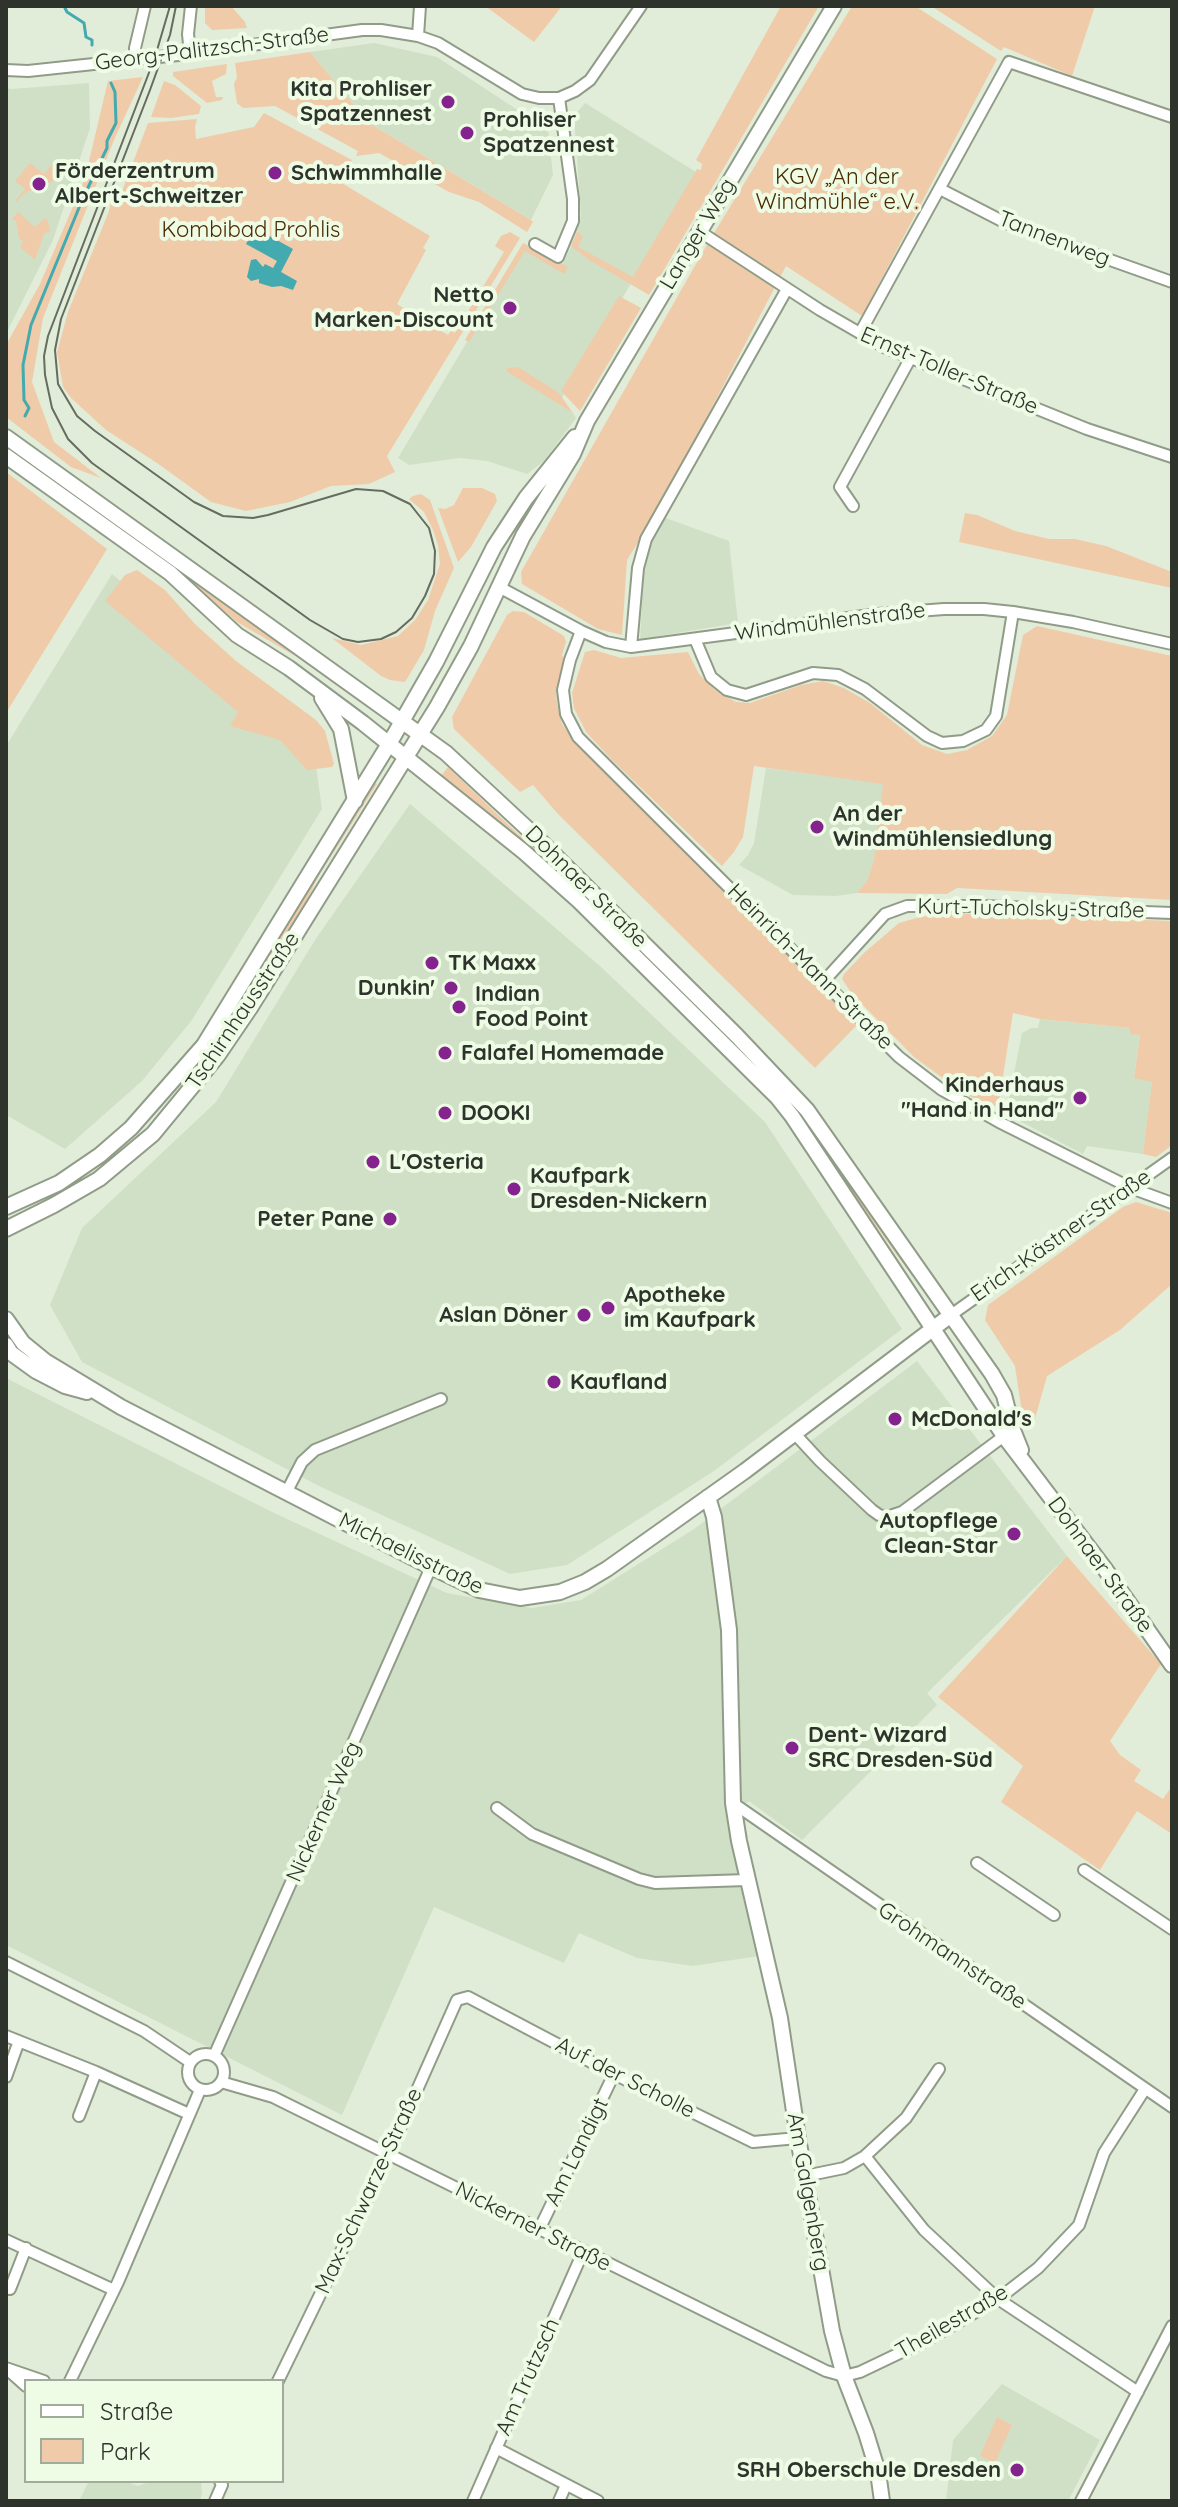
<!DOCTYPE html>
<html>
<head>
<meta charset="utf-8">
<style>
	body { margin:0 }
	#map { position:relative; width:1178px; height:2507px; overflow:hidden; background:#e1edd8; font-family:Quicksand,sans-serif }
	canvas { display:block }
	.frame { position:absolute; inset:0; border:8px solid #2e332b; pointer-events:none }
	.legend { position:absolute; left:24px; top:2379px; width:260px; height:104px; box-sizing:border-box; background:#eefbe5; border:2px solid #a1ab9b; margin:0; padding:10px 14px; list-style:none; font-size:24px; color:#2e332b }
	.legend li { display:flex; align-items:center; gap:16px; height:40px }
	.legend b { width:40px; border:2px solid #a1ab9b }
</style>
</head>
<body>
<div id="map">
<canvas width="1178" height="2507"></canvas>
<div class="frame"></div>
<ul class="legend">
<li><b style="height:10px;background:#fff"></b>Straße</li>
<li><b style="height:22px;background:#efcba9"></b>Park</li>
</ul>
</div>
<script>
const context = document.querySelector('canvas').getContext('2d');
context.lineJoin = 'round';
function paint(path, color) {
  context.fillStyle = color;
  context.fill(path, 'evenodd');
}
function shape(rows) {
  const path = new Path2D();
  for (const r of rows) {
    if (r.length === 3) {
      path.moveTo(r[0] + r[2], r[1]);
      path.arc(r[0], r[1], r[2], 0, 2 * Math.PI);
      continue;
    }
    path.moveTo(r[0], r[1]);
    for (let i = 2; i < r.length; i += 2) path.lineTo(r[i], r[i + 1]);
  }
  return path;
}
function strokePath(path, color, width, dash) {
  context.strokeStyle = color;
  context.lineWidth = width;
  context.lineCap = dash ? 'butt' : 'round';
  context.setLineDash(dash || []);
  context.stroke(path);
}
function write(font, color, halo, rows, align = 'center') {
  context.font = font + ' Quicksand,sans-serif';
  context.lineWidth = 8;
  context.setLineDash([]);
  context.textBaseline = 'middle';
  context.strokeStyle = halo;
  context.fillStyle = color;
  for (const [text, x, y, turn = 0] of rows) {
    context.save();
    context.translate(x, y);
    context.rotate((+turn || 0) * Math.PI / 180);
    context.textAlign = isNaN(turn) ? turn : align;
    if (halo) context.strokeText(text, 0, 0);
    context.fillText(text, 0, 0);
    context.restore();
  }
}
const built = shape([
	[374,43,437,57,548,130,553,175,531,220,369,123,310,52],
	[89,83,90,128,53,240,6,334,6,88,12,89],
	[585,103,696,172,578,374,558,403,573,413,576,418,544,461,527,474,487,461,460,458,409,465,398,458,525,244,562,265,575,239,581,215,574,116],
	[663,517,729,541,738,623,640,639,645,550],
	[112,574,263,695,312,739,322,809,192,1020,142,1081,65,1149,8,1116,6,1118,6,746],
	[766,768,884,783,874,860,867,881,857,893,836,896,793,895,739,865,748,855,754,843],
	[410,804,600,966,765,1122,902,1329,714,1471,567,1565,510,1574,321,1487,82,1362,50,1305,82,1228,216,1102,315,940],
	[1040,1019,1130,1028,1140,1034,1134,1077,1153,1082,1143,1154,1087,1146,1083,1154,1006,1114,1022,1033,1031,1028,1038,1028],
	[917,1361,1067,1556,927,1693,937,1705,802,1840,749,1801,728,1816,739,1874,759,1956,693,1966,637,1958,579,1933,564,1963,434,1907,342,2115,6,1945,6,1378,270,1511,447,1593,532,1608,581,1600,694,1529],
	[1002,2384,1100,2440,1068,2501,946,2501,953,2440],
	[89,2481,125,2481,138,2486,152,2481,201,2481,202,2493,200,2501,79,2501]
]);
const green = shape([
	[205,6,231,6,245,22,247,28,212,30,205,23],
	[485,6,562,6,534,42],
	[781,6,819,6,649,295,589,260,571,246,577,231,583,237,578,247,633,277,697,169,701,170,702,164,696,160],
	[852,6,915,6,997,59,862,316,786,266,656,514,627,560,622,635,598,629,522,584,521,572,705,248],
	[931,6,1095,6,1072,76,1004,47,1001,51],
	[310,52,369,123,531,220,533,222,527,232,479,202,449,192,379,153,356,156,358,151,275,106,243,108,237,103,234,84,237,77,235,63],
	[227,64,226,74,212,81,216,97,223,97,222,100,207,103,173,76,173,72],
	[143,77,114,140,43,318,32,382,54,442,101,478,71,467,6,417,6,345,40,284,85,178,108,81],
	[164,81,175,85,201,106,199,114,171,118,151,117],
	[264,113,352,160,340,182,430,236,423,248,426,250,397,304,448,335,451,331,455,333,504,252,495,246,501,236,510,232,520,238,387,456,395,472,369,484,331,486,290,502,246,511,211,502,157,463,106,430,71,398,63,387,57,352,68,312,109,211,112,196,119,199,148,123,197,119,195,127,196,139,254,127],
	[60,161,65,167,67,175,25,193,16,202,15,201,25,189,15,181,30,163,44,174,54,162],
	[18,212,35,227,45,218,48,221,50,231,44,234,35,260,20,247,23,242,19,238,16,221,12,219],
	[523,243,568,267,564,274,525,251,469,342,465,340],
	[619,296,641,308,580,411,561,391],
	[518,367,559,393,573,413,506,371,508,368],
	[6,444,367,702,364,705,297,657,237,622,172,566,6,448],
	[6,472,107,549,6,713],
	[463,488,482,488,495,494,497,501,471,547,458,562,438,508,445,509,454,505],
	[421,494,430,500,454,568,435,611,424,650,405,682,390,680,381,676,332,638,361,645,398,636,415,620,428,600,440,564,438,545,433,530,424,512,409,499,413,496],
	[965,513,977,515,1015,531,1049,539,1075,539,1106,546,1172,572,1172,588,959,542],
	[137,570,165,590,195,624,236,661,316,720,325,731,334,764,332,767,307,770,280,740,230,726,238,712,105,601,125,575],
	[513,611,524,612,564,636,566,642,562,655,564,659,556,691,557,703,562,724,577,744,809,973,858,1024,815,1068,558,814,533,785,520,792,454,729,452,717,507,615],
	[1037,626,1172,656,1172,900,957,888,947,894,857,893,867,881,874,860,883,784,754,766,743,837,734,852,722,866,612,760,586,732,574,708,572,693,585,652,594,650,621,658,688,652,699,674,715,690,736,702,750,703,801,685,823,681,844,688,870,703,922,745,947,754,967,750,992,736,1007,715,1023,635],
	[448,767,518,834,546,855,784,1091,816,1130,917,1273,912,1276,823,1152,811,1131,782,1093,577,890,542,858,441,776],
	[373,782,377,784,318,877,298,919,252,994,243,989],
	[949,913,1172,921,1172,1145,1156,1157,1143,1154,1152,1082,1134,1078,1140,1035,1130,1034,1130,1028,1040,1019,1013,1013,998,1107,966,1095,914,1057,852,994,842,979,844,974,865,952,899,923,920,917],
	[1136,1202,1172,1213,1172,1284,1120,1330,1047,1376,1034,1422,1024,1426,1015,1366,985,1320,988,1305,1123,1207],
	[1067,1556,1161,1664,1110,1741,1120,1755,1141,1770,1134,1781,1163,1799,1172,1786,1172,1834,1137,1811,1100,1870,1001,1802,1023,1766,938,1697],
	[997,2417,1012,2425,995,2463,980,2456]
]);
const water = shape([
	[255,228,293,249,281,272,297,281,293,290,281,286,272,287,259,283,259,279,251,281,247,277,251,260,256,259,263,267,265,264,273,268,277,261,246,244]
]);
const stream = shape([
	[64,6,67,12,84,23,86,37,92,40,92,45],
	[25,416,29,408,24,400,23,365,31,325,83,198,107,148,107,141,116,123,115,92,111,83]
]);
const street = shape([
	[418,36,420,6],
	[190,54,188,34,191,6],
	[135,59,135,48,145,6],
	[6,70,28,71,178,55,362,30,381,30,418,36,438,43,522,94,539,98,559,98,575,91,590,80,641,6],
	[940,189,1006,223,1172,282],
	[699,231,820,310,884,347,1087,429,1172,457],
	[535,244,558,257,573,221,573,199,559,98],
	[860,333,1009,62,1172,117],
	[853,506,840,487,910,359],
	[499,587,581,631,606,642,631,647,878,614,944,609,984,609,1013,612,1073,622,1172,644],
	[581,631,570,660,563,690,566,714,578,737,899,1057,942,1090,999,1122,1131,1188,1172,1203],
	[695,639,711,677,727,690,746,695,813,673,838,675,865,689,927,736,942,743,963,741,986,730,996,716,1013,612],
	[631,647,638,568,646,539,787,289],
	[825,980,885,914,907,906,981,906,1172,913],
	[951,1315,1172,1158],
	[795,1434,820,1461,872,1510,879,1515,887,1517,902,1512,1004,1436],
	[287,1491,302,1462,315,1450,441,1399],
	[733,1803,1172,2107],
	[497,1808,532,1834,639,1879,655,1883,747,1880],
	[977,1863,1054,1915],
	[1084,1870,1172,1929],
	[6,1962,144,2031,190,2062],
	[6,2036,96,2072,189,2114],
	[206,2072,18],
	[214,2056,431,1567],
	[6,2077,19,2041],
	[221,2082,273,2097,826,2371,844,2376,860,2372,929,2339,998,2299,1038,2268,1079,2225,1104,2153,1145,2089],
	[79,2116,96,2072],
	[865,2156,924,2230,998,2299,1138,2392],
	[805,2176,844,2168,865,2156,906,2118,939,2069],
	[539,2230,614,2074],
	[6,2240,114,2290],
	[10,2289,26,2248],
	[6,2368,44,2381],
	[8,2370,26,2386],
	[70,2381,118,2282,200,2090],
	[278,2381,389,2153,457,2000,468,1997,614,2074,753,2142,798,2138],
	[496,2448,598,2501],
	[215,2501,222,2485,220,2481],
	[473,2501,583,2252],
	[559,2501,566,2485],
	[1081,2501,1172,2326]
]);
const secondary = shape([
	[6,437,446,753,531,832,737,1036,807,1110,992,1374,1004,1395,1013,1430,1021,1450],
	[6,456,170,573,237,635,289,668,363,723,524,852,579,901,777,1097,792,1116,1004,1436,1105,1569,1172,1665],
	[322,698,341,729,355,801],
	[6,1207,59,1183,100,1155,131,1128,204,1045,389,744,436,662,494,547,526,498,575,437],
	[6,1229,54,1205,99,1179,153,1134,218,1055,250,1008,437,707,471,646,523,536,573,454,587,421,834,6],
	[6,1319,23,1343,45,1361,121,1407,431,1567,479,1590,520,1598,560,1592,585,1582,607,1569,745,1471,951,1315],
	[6,1345,11,1353,36,1371,65,1386,87,1392],
	[708,1497,714,1517,729,1630,733,1803,739,1841,780,2018,798,2138,832,2331,844,2376,866,2433,878,2472,882,2501]
]);
const tram = shape([
	[170,6,155,57,48,336,44,356,45,375,52,408,68,439,92,463,310,620,343,639,358,642,381,639,396,632,412,618,425,596,434,574,435,551,429,528,410,504,383,491,356,489,268,515,253,518,223,516,194,502,95,431,77,416,58,384,55,350,61,319,150,90,170,35,176,6]
]);
const markers = [
	[448,102,8,"#84238d"],
	[467,133,8,"#84238d"],
	[275,173,8,"#84238d"],
	[39,184,8,"#84238d"],
	[510,308,8,"#84238d"],
	[817,827,8,"#84238d"],
	[432,963,8,"#84238d"],
	[451,988,8,"#84238d"],
	[459,1007,8,"#84238d"],
	[445,1053,8,"#84238d"],
	[1080,1098,8,"#84238d"],
	[445,1113,8,"#84238d"],
	[373,1162,8,"#84238d"],
	[514,1189,8,"#84238d"],
	[390,1219,8,"#84238d"],
	[608,1308,8,"#84238d"],
	[584,1315,8,"#84238d"],
	[554,1382,8,"#84238d"],
	[895,1419,8,"#84238d"],
	[1014,1534,8,"#84238d"],
	[792,1748,8,"#84238d"],
	[1017,2470,8,"#84238d"]
];
const streetNames = [
	["Georg-Palitzsch-Straße",212,49,-7],
	["Langer Weg",698,234,-59],
	["Tannenweg",1054,239,21],
	["Ernst-Toller-Straße",949,371,23],
	["Windmühlenstraße",830,622,-7],
	["Dohnaer Straße",586,887,45],
	["Kurt-Tucholsky-Straße",1031,909,1],
	["Heinrich-Mann-Straße",810,967,45],
	["Tschirnhausstraße",243,1011,-56],
	["Erich-Kästner-Straße",1061,1236,-35],
	["Michaelisstraße",411,1554,26],
	["Dohnaer Straße",1100,1565,54],
	["Nickerner Weg",324,1812,-66],
	["Grohmannstraße",952,1956,34],
	["Auf der Scholle",625,2078,27],
	["Am Landigt",577,2152,-64],
	["Max-Schwarze-Straße",369,2191,-65],
	["Am Galgenberg",808,2192,80],
	["Nickerner Straße",533,2227,27],
	["Theilestraße",952,2322,-30],
	["Am Trutzsch",528,2377,-66]
];
const poiNames = [
	["Kita Prohliser",432,89,"right"],
	["Spatzennest",432,114,"right"],
	["Prohliser",483,120],
	["Spatzennest",483,145],
	["Förderzentrum",55,171],
	["Albert-Schweitzer",55,196],
	["Schwimmhalle",291,173],
	["Netto",494,295,"right"],
	["Marken-Discount",494,320,"right"],
	["An der",833,814],
	["Windmühlensiedlung",833,839],
	["TK Maxx",448,963],
	["Dunkin'",435,988,"right"],
	["Indian",475,994],
	["Food Point",475,1019],
	["Falafel Homemade",461,1053],
	["Kinderhaus",1064,1085,"right"],
	["\"Hand in Hand\"",1064,1110,"right"],
	["DOOKI",461,1113],
	["L'Osteria",389,1162],
	["Kaufpark",530,1176],
	["Dresden-Nickern",530,1201],
	["Peter Pane",374,1219,"right"],
	["Apotheke",624,1295],
	["im Kaufpark",624,1320],
	["Aslan Döner",568,1315,"right"],
	["Kaufland",570,1382],
	["McDonald's",911,1419],
	["Autopflege",998,1521,"right"],
	["Clean-Star",998,1546,"right"],
	["Dent- Wizard",808,1735],
	["SRC Dresden-Süd",808,1760],
	["SRH Oberschule Dresden",1001,2470,"right"]
];
const parkNames = [
	["KGV „An der",837,177],
	["Windmühle“ e.V.",837,202],
	["Kombibad Prohlis",251,230]
];
paint(built, '#d0e0c6');
paint(green, '#efcba9');
paint(water, '#43aaaf');
strokePath(stream, '#43aaaf', 3);
strokePath(street, '#909c88', 14);
strokePath(secondary, '#909c88', 18);
strokePath(street, '#fff', 10);
strokePath(secondary, '#fff', 14);
strokePath(tram, '#656c60', 2);
for (const [x, y, r, color] of markers) {
  const dot = new Path2D();
  dot.arc(x, y, r, 0, 2 * Math.PI);
  context.fillStyle = color;
  context.fill(dot);
  strokePath(dot, '#eefbe5', 3);
}
write('22px', '#2e332b', '#eefbe5', streetNames);
write('bold 22px', '#2e332b', '#eefbe5', poiNames, 'left');
write('22px', '#4c2a00', '#eefbe5', parkNames);
</script>
</body>
</html>
